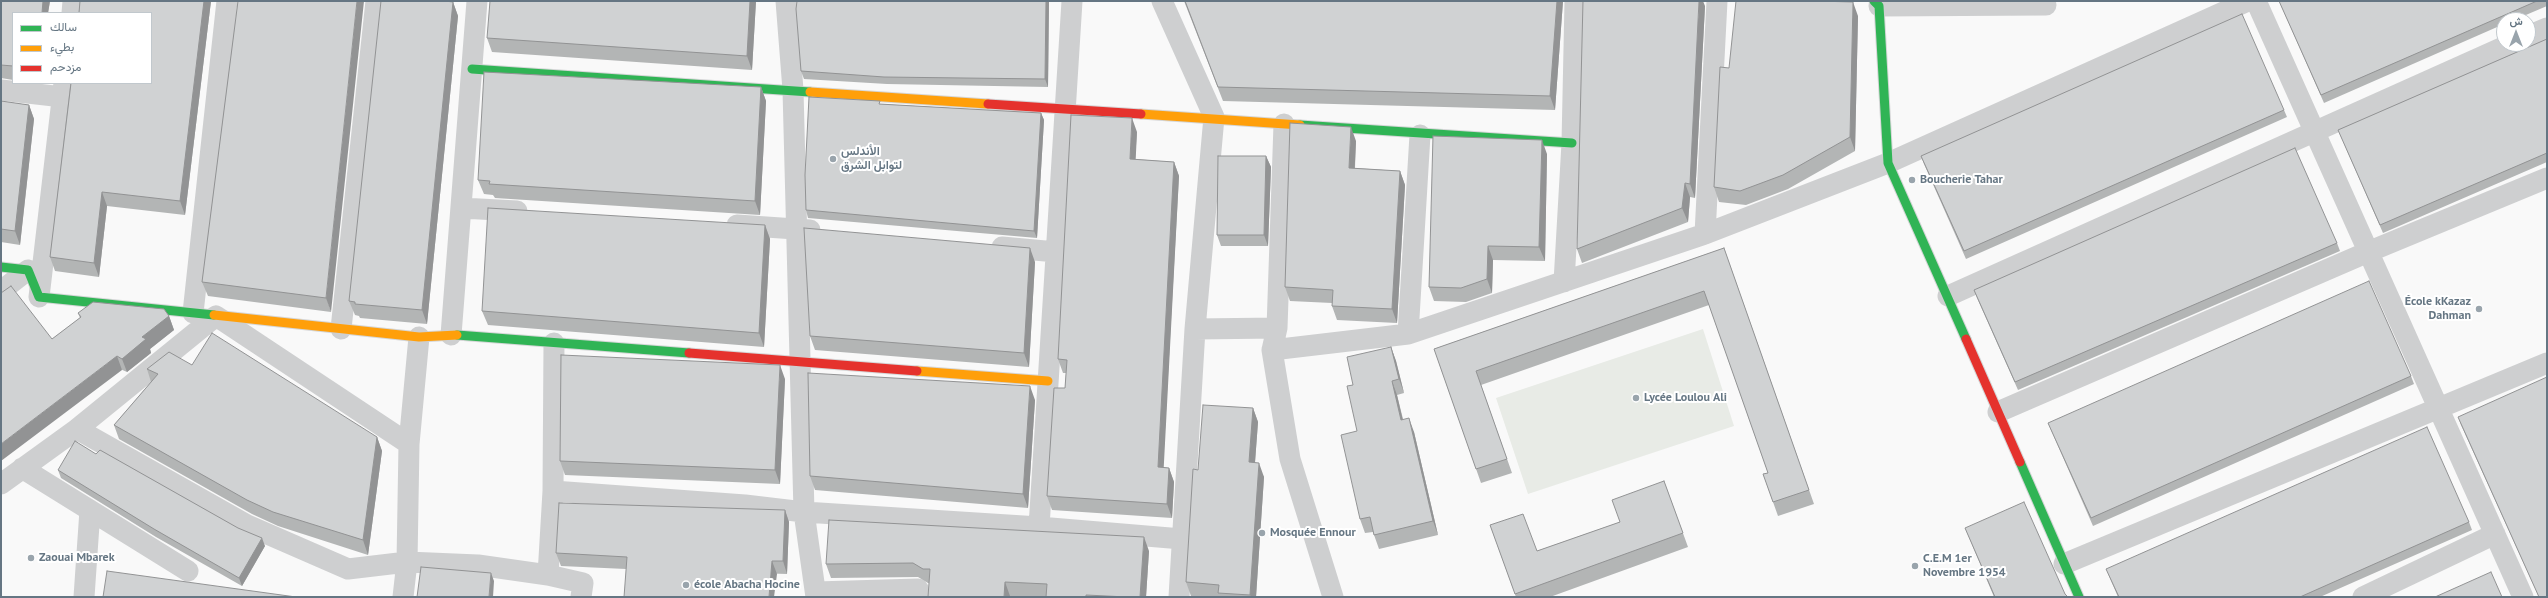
<!DOCTYPE html>
<html>
<head>
<meta charset="utf-8">
<style>
	body { margin:0 }
	#map { position:relative; width:2548px; height:598px; overflow:hidden; background:#f9f9f9; font-family:"PT Sans",Vazirmatn,sans-serif }
	canvas { display:block }
	.frame { position:absolute; inset:0; border:2px solid #657683; pointer-events:none }
	.legend { position:absolute; left:12px; top:12px; width:140px; height:72px; box-sizing:border-box; background:#fff; border:1px solid #c1c8cd; margin:0; padding:5px 7px; list-style:none; font-size:12px; color:#657683 }
	.legend li { display:flex; align-items:center; gap:8px; height:20px }
	.legend b { width:20px; border:1px solid #c1c8cd }
	.north { position:absolute; left:2496px; top:12px; width:40px; height:40px; box-sizing:border-box; background:#fff; border:1px solid #c1c8cd; border-radius:50%; rotate:0deg; font-size:11px; font-weight:700; line-height:16px; text-align:center; color:#657683 }
	.north::after { content:''; display:block; margin:auto; width:14px; height:18px; background:#99a4ac; clip-path:polygon(50% 0,100% 100%,50% 72%,0 100%) }
</style>
</head>
<body>
<div id="map">
<canvas width="2548" height="598"></canvas>
<div class="frame"></div>
<ul class="legend">
<li><b style="height:5px;background:#30b455"></b>سالك</li>
<li><b style="height:5px;background:#ff9f0a"></b>بطيء</li>
<li><b style="height:5px;background:#e5322d"></b>مزدحم</li>
</ul>
<div class="north">ش</div>
</div>
<script>
const context = document.querySelector('canvas').getContext('2d');
context.lineJoin = 'round';
function paint(path, color) {
  context.fillStyle = color;
  context.fill(path, 'evenodd');
}
function shape(rows) {
  const path = new Path2D();
  for (const r of rows) {
    path.moveTo(r[0], r[1]);
    for (let i = 2; i < r.length; i += 2) path.lineTo(r[i], r[i + 1]);
  }
  return path;
}
function strokePath(path, color, width, dash) {
  context.strokeStyle = color;
  context.lineWidth = width;
  context.lineCap = dash ? 'butt' : 'round';
  context.setLineDash(dash || []);
  context.stroke(path);
}
function write(font, color, halo, rows, align = 'center') {
  context.font = font + ' "PT Sans",Vazirmatn,sans-serif';
  context.lineWidth = 4;
  context.setLineDash([]);
  context.textBaseline = 'middle';
  context.strokeStyle = halo;
  context.fillStyle = color;
  for (const [text, x, y, turn = 0] of rows) {
    context.save();
    context.translate(x, y);
    context.rotate((+turn || 0) * Math.PI / 180);
    context.textAlign = isNaN(turn) ? turn : align;
    if (halo) context.strokeText(text, 0, 0);
    context.fillText(text, 0, 0);
    context.restore();
  }
}
const green = shape([
	[1703,329,1734,426,1528,494,1496,398]
]);
const street = shape([
	[786,1,793,90,804,512,816,597],
	[1162,1,1214,117,1195,329,1179,597],
	[2256,1,2523,597],
	[1879,6,2046,5],
	[72,13,73,1],
	[2528,36,2547,28],
	[1,90,63,97],
	[461,208,517,211],
	[737,225,810,230],
	[1705,234,1717,1],
	[1002,247,1056,252],
	[1564,282,1572,143,1575,1],
	[1,291,28,270],
	[1948,296,2510,44],
	[39,297,64,83],
	[193,313,227,1],
	[1277,328,1284,124],
	[341,329,376,1],
	[1195,329,1277,328,1272,350,1290,459,1333,597],
	[1408,334,1420,135],
	[451,335,477,1],
	[1272,350,1408,334,1705,234,1888,163,2248,1],
	[1998,412,2368,252,2547,178],
	[77,429,247,525,348,569,407,562,478,565,548,575,583,583,581,597],
	[22,468,188,571],
	[1,484,77,429,216,316,409,444],
	[553,491,745,505,804,512,1039,527,1182,539],
	[1039,527,1072,1],
	[2064,564,2547,363],
	[548,575,553,491,554,343],
	[816,592,918,589,918,597],
	[84,597,90,510],
	[403,597,407,562,409,444,419,337],
	[2363,597,2495,534]
]);
const fast = shape([
	[1874,1,1879,6,1888,163,1966,339],
	[472,69,810,92],
	[1300,125,1572,143],
	[1,267,28,270,39,297,214,315],
	[457,335,689,353],
	[2020,462,2079,597]
]);
const slow = shape([
	[810,92,988,104],
	[1141,114,1300,125],
	[214,315,419,337,457,335],
	[917,371,1048,381]
]);
const jam = shape([
	[988,104,1141,114],
	[1966,339,2020,462],
	[689,353,917,371]
]);
const wall = shape([
	[1,1,50,1,48,13,13,13,13,80,1,78],
	[80,1,211,1,185,215,107,206,99,277,55,271,50,257],
	[238,1,331,312,208,296,202,282],
	[756,1,752,70,492,52,487,38],
	[797,1,1049,1,1048,87,887,84,804,79,801,71],
	[1184,1,1563,1,1555,110,1223,101],
	[2279,1,2547,1,2547,6,2514,20,2504,20,2504,24,2324,103],
	[453,2,458,16,427,324,360,318,359,316,355,315,349,301],
	[1705,6,1695,198,1690,197,1688,222,1582,263,1577,249],
	[1858,16,1855,151,1788,189,1746,205,1719,202,1714,187,1729,68],
	[2547,39,2547,162,2383,233,2338,130],
	[761,87,766,101,760,215,495,198,493,195,484,194,478,180],
	[1,101,29,105,34,119,20,245,1,242],
	[880,104,1041,113,1044,120,1037,238,808,218,806,210],
	[2284,110,2287,117,1966,259,1924,164,1921,156],
	[1137,132,1135,159,1174,162,1179,176,1163,467,1169,468,1174,482,1172,518,1052,510,1047,496,1065,388,1066,373,1063,373,1058,359],
	[1356,141,1355,168,1400,171,1405,185,1397,323,1337,320,1332,306,1332,303,1290,301,1285,287],
	[1547,154,1545,261,1493,260,1492,293,1466,302,1434,301,1429,287],
	[1266,156,1271,167,1268,246,1221,246,1217,235],
	[765,225,770,239,764,347,488,325,482,311],
	[2337,243,2340,251,2018,390,1977,298,1974,290],
	[1724,248,1814,504,1778,516,1763,474,1768,473,1709,305,1481,385,1512,473,1481,483,1434,349],
	[1035,262,1029,367,815,350,810,336],
	[78,313,169,316,174,330,150,349,151,353,127,372,52,339,80,318],
	[1391,347,1396,361,1404,393,1397,395,1403,419,1414,432,1438,535,1379,549,1373,532,1365,533,1360,519,1357,431,1353,385],
	[192,365,377,437,382,451,368,555,278,526,252,514,119,439,114,425,151,382,147,369],
	[2411,376,2414,384,2093,526,2051,430,2048,423],
	[785,379,780,484,565,475,560,461],
	[1035,400,1028,508,815,490,810,476],
	[1253,408,1258,422,1255,462,1264,477,1256,597,1191,596,1186,582,1198,470],
	[2458,417,2547,597,2539,597,2461,425],
	[96,454,265,546,242,586,156,537,61,478,58,470],
	[1664,481,1688,547,1550,597,1516,597,1490,525,1537,551,1620,522],
	[785,510,789,522,787,574,626,569,561,566,556,553],
	[2469,522,2472,530,2320,597,2118,597,2106,569],
	[1965,528,2065,594,2068,597,1994,597],
	[1149,551,1146,597,1031,597,1010,596,928,583,918,577,831,578,826,564]
]);
const shadedWall = shape([
	[43,1,50,1,48,13,42,13],
	[204,1,211,1,185,215,180,201],
	[357,1,364,1,331,312,326,298],
	[750,1,756,1,752,70,747,56],
	[1046,1,1049,1,1048,87,1045,79],
	[1557,1,1563,1,1555,110,1550,96],
	[1699,1,1703,1,1705,6,1695,198,1690,184],
	[453,2,458,16,427,324,422,310],
	[1853,2,1858,16,1855,151,1850,137],
	[761,87,766,101,760,215,755,201],
	[29,105,34,119,20,245,15,231],
	[1041,113,1044,120,1037,238,1034,231],
	[1132,118,1137,132,1135,173,1130,159],
	[1351,127,1356,141,1354,182,1349,168],
	[1542,140,1547,154,1545,261,1539,247],
	[1266,156,1271,167,1268,246,1264,235],
	[1174,162,1179,176,1163,481,1158,467],
	[1400,171,1405,185,1397,323,1392,309],
	[1685,183,1690,197,1688,222,1682,208],
	[102,192,107,206,99,277,94,263],
	[765,225,770,239,764,347,759,333],
	[1488,246,1493,260,1492,293,1487,279],
	[1030,248,1035,262,1029,367,1024,353],
	[169,316,174,330,150,349,151,353,127,372,122,359,142,337],
	[1391,347,1396,361,1404,393,1399,379],
	[117,356,122,370,1,461,1,444],
	[780,365,785,379,780,484,775,470],
	[1392,381,1397,395,1406,434,1401,420],
	[1030,386,1035,400,1028,508,1023,494],
	[1253,408,1258,422,1254,476,1249,462],
	[1409,418,1414,432,1438,535,1433,521],
	[377,437,382,451,368,555,363,540],
	[1259,463,1264,477,1256,597,1251,597,1250,595],
	[1169,468,1174,482,1172,518,1167,504],
	[785,510,789,522,787,574,783,561],
	[1144,537,1149,551,1146,597,1140,597],
	[262,538,265,546,242,586,239,578],
	[772,561,777,574,774,597,769,597],
	[491,573,494,581,493,597,489,597],
	[1005,582,1010,596,1010,597,1004,597]
]);
const building = shape([
	[1,1,43,1,42,13,13,13,13,66,1,65,1,1],
	[80,1,204,1,180,201,102,192,94,263,50,257,71,83,151,83,151,13,79,13,80,1],
	[238,1,357,1,326,298,202,282,238,1],
	[381,1,445,1,453,2,422,310,355,304,355,302,349,301,381,1],
	[490,1,750,1,747,56,487,38,490,1],
	[797,1,1046,1,1045,79,884,77,801,71,796,9,797,1],
	[1185,1,1557,1,1550,96,1218,87,1185,1],
	[1583,1,1699,1,1690,184,1685,183,1682,208,1577,249,1583,1],
	[1736,1,1817,1,1853,2,1850,137,1783,175,1740,191,1714,187,1720,67,1729,68,1736,1],
	[2279,1,2537,1,2321,95,2279,1],
	[2242,14,2284,110,1964,251,1921,156,2242,14],
	[2547,39,2547,153,2380,225,2338,130,2547,39],
	[484,72,761,87,755,201,489,184,490,181,478,180,484,72],
	[809,97,880,101,879,104,1041,113,1034,231,806,210,805,175,809,97],
	[1,101,29,105,15,231,1,229,1,101],
	[1071,115,1132,118,1130,159,1174,162,1158,467,1169,468,1167,504,1047,496,1054,388,1065,388,1067,360,1058,359,1071,115],
	[1290,123,1351,127,1349,168,1400,171,1392,309,1332,306,1333,290,1285,287,1290,123],
	[1433,136,1542,140,1539,247,1488,246,1487,279,1461,288,1429,287,1433,136],
	[2295,148,2337,243,2015,382,1974,290,2295,148],
	[1218,156,1266,156,1264,235,1217,235,1218,156],
	[488,208,765,225,759,333,482,311,488,208],
	[804,228,1030,248,1024,353,810,336,804,228],
	[1724,248,1809,490,1773,502,1763,474,1768,473,1704,291,1476,371,1507,459,1476,469,1434,349,1724,248],
	[2369,281,2411,376,2091,518,2048,423,2369,281],
	[11,286,52,339,81,317,78,313,93,302,164,309,169,316,142,337,146,339,122,359,117,356,1,444,1,293,11,286],
	[212,333,377,437,363,540,273,512,247,500,114,425,158,374,147,369,169,352,192,365,212,333],
	[1391,347,1399,379,1392,381,1401,420,1409,418,1433,521,1374,535,1370,517,1360,519,1341,435,1357,431,1347,386,1353,385,1347,357,1391,347],
	[561,355,780,365,775,470,560,461,561,355],
	[808,373,1030,386,1023,494,810,476,808,373],
	[2547,377,2547,597,2539,597,2458,417,2547,377],
	[1203,405,1253,408,1249,462,1259,463,1250,595,1218,593,1219,585,1186,582,1193,469,1198,470,1203,405],
	[2427,427,2469,522,2300,597,2119,597,2106,569,2427,427],
	[75,441,96,454,100,450,238,528,262,538,239,578,154,529,58,470,75,441],
	[1664,481,1683,533,1515,594,1490,525,1523,514,1537,551,1620,522,1612,500,1664,481],
	[2024,502,2065,594,2068,597,1995,597,1965,528,2024,502],
	[559,503,785,510,783,561,772,561,769,597,624,597,627,557,556,553,559,503],
	[829,520,1144,537,1140,597,1127,597,1086,595,1086,597,1046,597,1047,584,1005,582,1004,597,928,597,930,569,923,569,913,563,826,564,829,520],
	[421,567,491,573,489,597,417,597,421,567],
	[107,571,296,597,103,597,107,571],
	[2491,572,2502,597,2435,597,2491,572]
]);
const markers = [
	[833,159,4,"#99a4ac"],
	[1912,180,4,"#99a4ac"],
	[2479,309,4,"#99a4ac"],
	[1636,398,4,"#99a4ac"],
	[1262,533,4,"#99a4ac"],
	[31,558,4,"#99a4ac"],
	[1915,566,4,"#99a4ac"],
	[686,585,4,"#99a4ac"]
];
const poiNames = [
	["الأندلس",841,152],
	["لتوابل الشرق",841,166],
	["Boucherie Tahar",1920,180],
	["École kKazaz",2471,302,"right"],
	["Dahman",2471,316,"right"],
	["Lycée Loulou Ali",1644,398],
	["Mosquée Ennour",1270,533],
	["Zaouai Mbarek",39,558],
	["C.E.M 1er",1923,559],
	["Novembre 1954",1923,573],
	["école Abacha Hocine",694,585]
];
paint(green, '#e8ebe6');
strokePath(fast, '#d5d6d7', 11);
strokePath(slow, '#d5d6d7', 11);
strokePath(jam, '#d5d6d7', 11);
strokePath(street, '#cecfd0', 21);
strokePath(fast, '#30b455', 9);
strokePath(slow, '#ff9f0a', 9);
strokePath(jam, '#e5322d', 9);
paint(wall, '#b3b5b5');
paint(shadedWall, '#929394');
paint(building, '#d0d2d3');
strokePath(building, '#929394', 1);
for (const [x, y, r, color] of markers) {
  const dot = new Path2D();
  dot.arc(x, y, r, 0, 2 * Math.PI);
  context.fillStyle = color;
  context.fill(dot);
  strokePath(dot, '#fff', 1.5);
}
write('bold 12px', '#657683', '#fff', poiNames, 'left');
</script>
</body>
</html>
